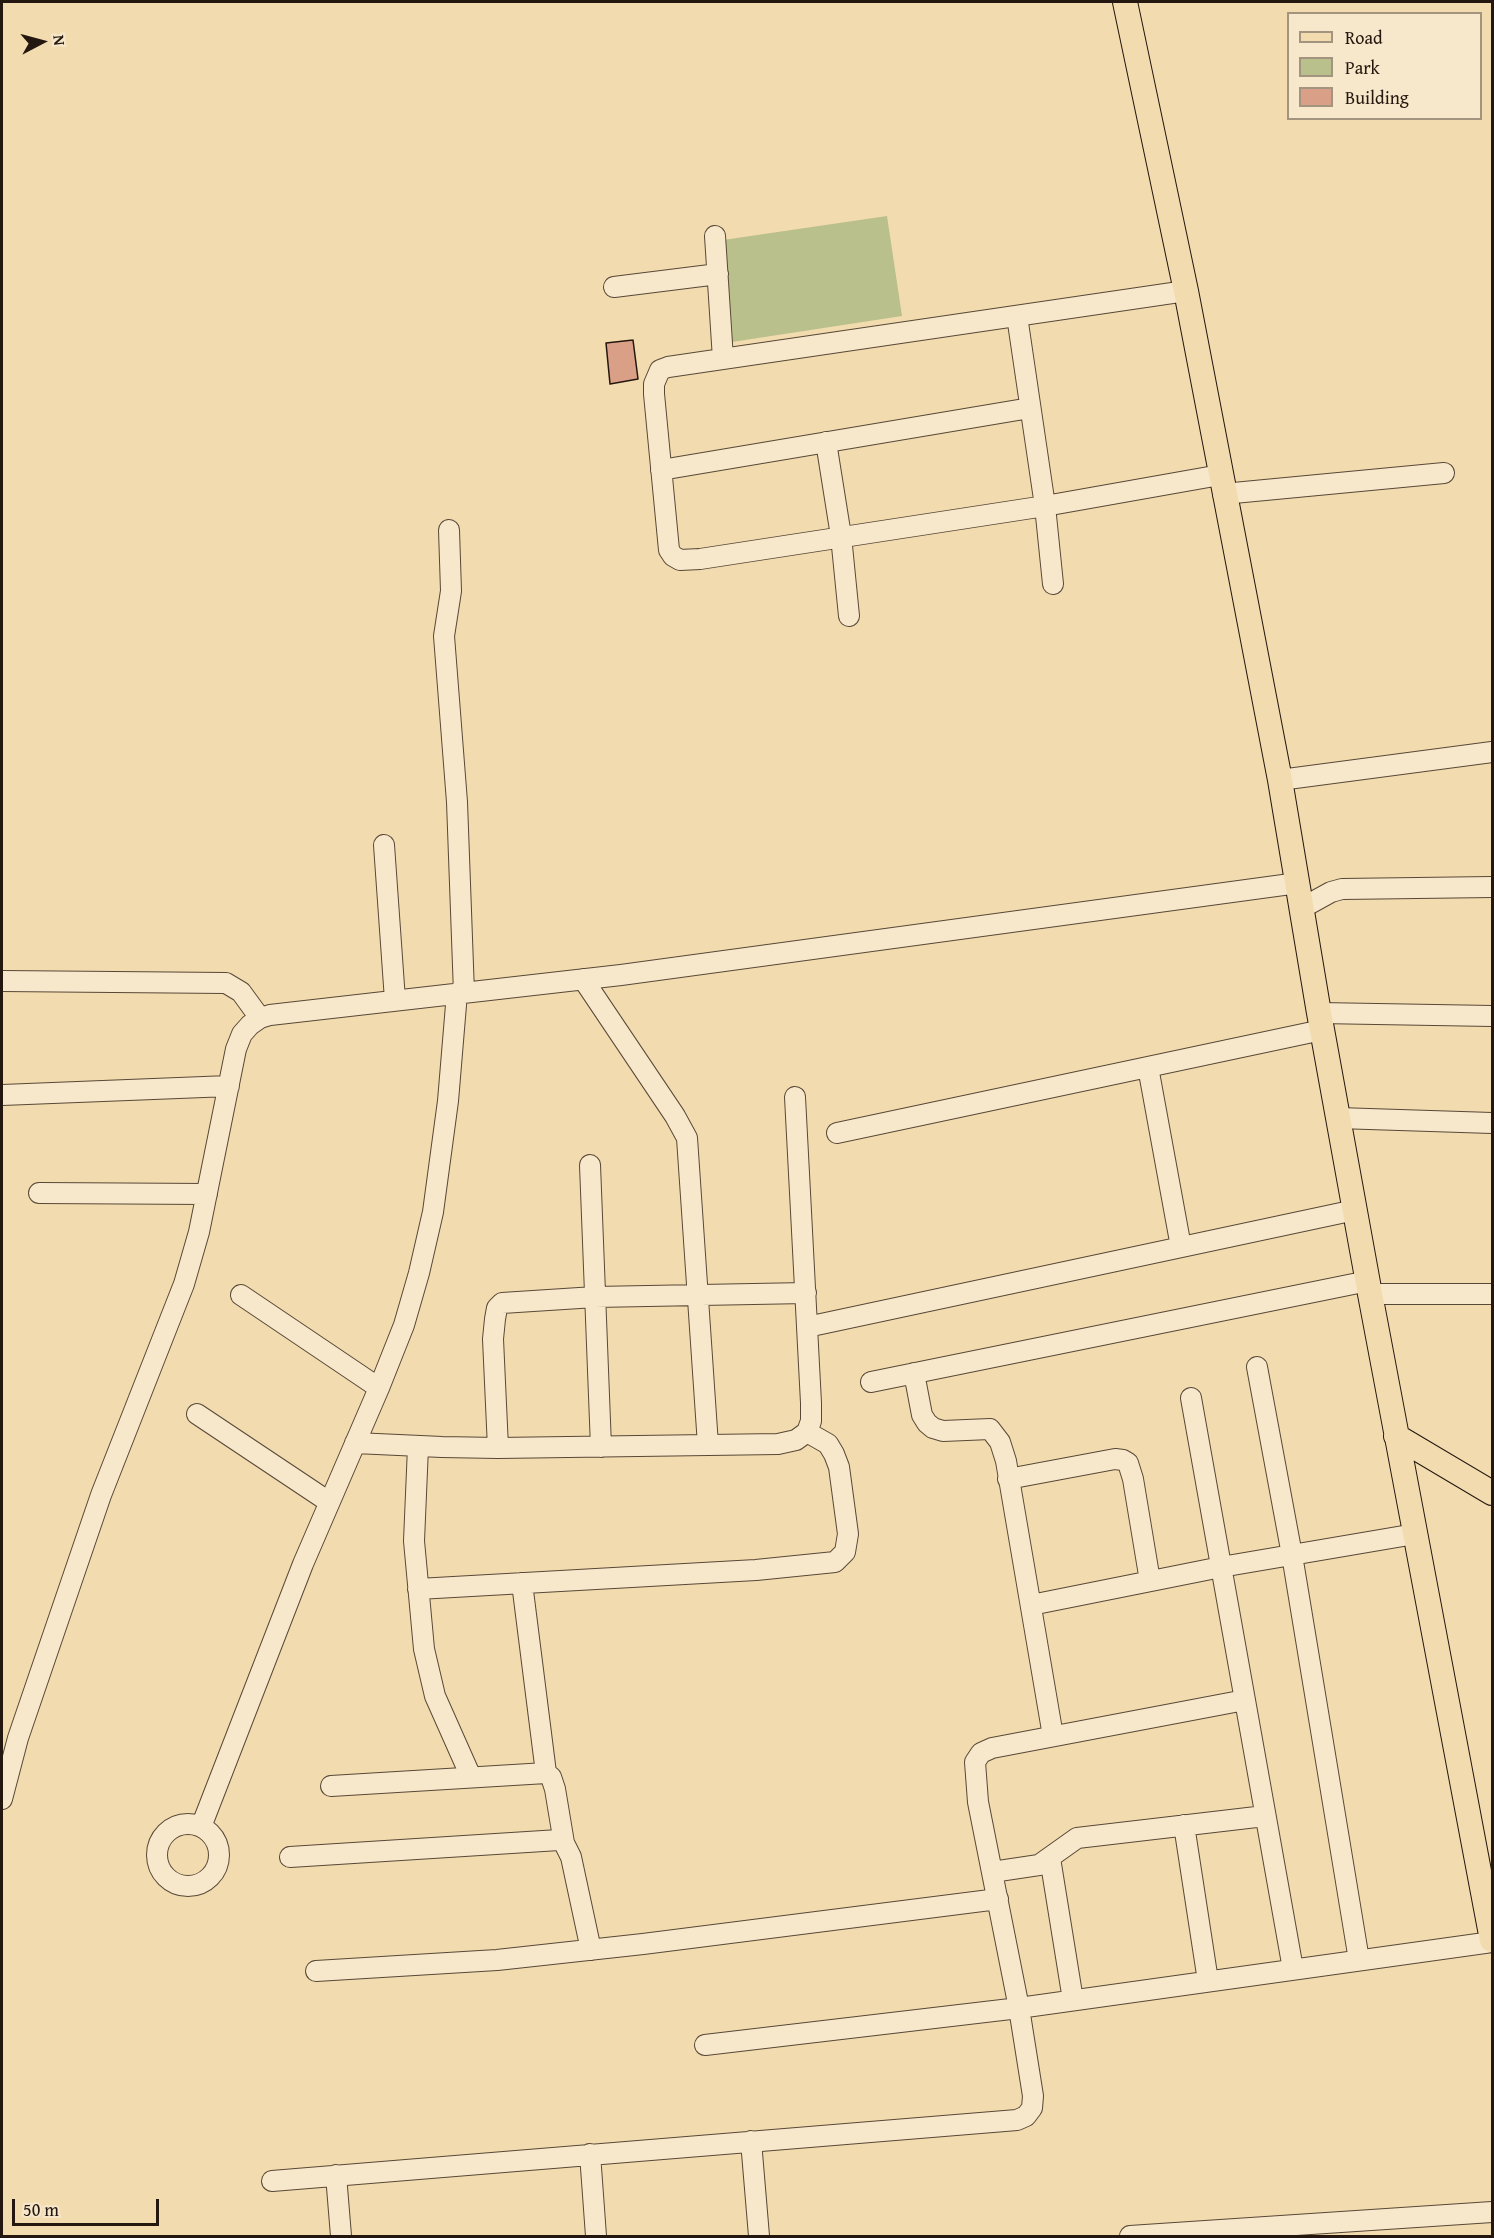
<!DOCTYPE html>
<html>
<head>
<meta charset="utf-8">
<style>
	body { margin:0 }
	#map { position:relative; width:1494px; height:2238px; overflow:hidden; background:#f2dbaf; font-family:"Gentium Book Plus",serif }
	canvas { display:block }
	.frame { position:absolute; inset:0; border:3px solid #24170f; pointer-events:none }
	.legend { position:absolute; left:1287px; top:12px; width:195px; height:108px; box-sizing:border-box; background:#f7e8cb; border:2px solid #a39480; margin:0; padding:8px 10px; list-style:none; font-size:18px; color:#24170f }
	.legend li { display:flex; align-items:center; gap:12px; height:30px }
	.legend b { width:30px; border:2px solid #a39480 }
	.north { position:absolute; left:12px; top:12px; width:60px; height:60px; -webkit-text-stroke:4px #f7e8cb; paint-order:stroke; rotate:84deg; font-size:16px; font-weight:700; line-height:24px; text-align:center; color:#24170f }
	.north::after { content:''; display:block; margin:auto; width:21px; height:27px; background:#24170f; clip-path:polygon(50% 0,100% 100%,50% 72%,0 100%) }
	.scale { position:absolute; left:12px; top:2199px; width:147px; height:27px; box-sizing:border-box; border:3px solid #24170f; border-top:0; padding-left:8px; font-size:18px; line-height:21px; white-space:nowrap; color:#24170f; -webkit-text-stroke:4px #f7e8cb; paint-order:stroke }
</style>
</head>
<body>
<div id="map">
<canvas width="1494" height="2238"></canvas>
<div class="frame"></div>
<ul class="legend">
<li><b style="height:8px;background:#f2dbaf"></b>Road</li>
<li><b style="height:16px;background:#bac08b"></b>Park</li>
<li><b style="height:16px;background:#da9f87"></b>Building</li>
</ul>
<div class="north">N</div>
<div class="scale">50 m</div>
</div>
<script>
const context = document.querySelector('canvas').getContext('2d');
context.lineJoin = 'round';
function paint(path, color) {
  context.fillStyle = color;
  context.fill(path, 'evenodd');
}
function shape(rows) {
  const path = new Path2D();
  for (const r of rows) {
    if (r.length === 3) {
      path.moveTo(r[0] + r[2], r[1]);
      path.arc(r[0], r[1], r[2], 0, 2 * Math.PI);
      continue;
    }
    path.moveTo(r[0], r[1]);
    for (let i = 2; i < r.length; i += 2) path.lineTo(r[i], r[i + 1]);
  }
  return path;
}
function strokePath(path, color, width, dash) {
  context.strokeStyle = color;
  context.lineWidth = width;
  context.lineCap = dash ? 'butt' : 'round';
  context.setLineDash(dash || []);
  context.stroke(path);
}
const green = shape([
	[887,216,902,316,732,342,723,240]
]);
const building = shape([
	[633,340,638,379,610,384,606,343,633,340]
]);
const minor = shape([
	[715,236,723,359],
	[614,287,718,274],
	[1186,291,668,367,660,370,654,384,654,394,669,550,673,556,680,560,700,559,1045,506,1220,475],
	[1017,316,1045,506,1053,584],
	[826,442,841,536,849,616],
	[661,470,1030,408],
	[1223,494,1444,473],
	[449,530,451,591,444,636,457,802,464,993],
	[1280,780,1492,752],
	[384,845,395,1000],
	[1302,908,1331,892,1342,889,1492,887],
	[583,979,675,1116,687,1138,708,1445],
	[2,981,226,983,241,992,260,1018],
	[1319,1013,1492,1016],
	[1148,1067,1181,1247],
	[2,1095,229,1086],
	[1338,1118,1492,1123],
	[837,1133,1322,1030],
	[590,1165,601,1447],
	[39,1193,207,1194],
	[1370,1294,1492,1294],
	[241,1295,379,1388],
	[807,1327,1355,1210],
	[1257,1367,1292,1555,1359,1960],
	[914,1373,922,1415,927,1423,933,1428,943,1431,990,1429,1000,1442,1006,1461,1053,1736],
	[871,1382,1368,1281],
	[1191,1398,1293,1969],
	[197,1414,329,1502],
	[355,1443,442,1447,498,1448,778,1444,796,1440,807,1432,811,1421,811,1403,795,1097],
	[418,1447,414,1541,424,1649,435,1696,471,1777],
	[498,1448,493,1339,495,1319,497,1308,502,1303,595,1297,806,1293],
	[1008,1479,1115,1459,1123,1460,1128,1463,1133,1479,1150,1581],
	[522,1583,546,1773],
	[418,1589,756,1570,835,1562,845,1552,848,1534,839,1467,834,1454,828,1444,807,1432],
	[1031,1605,1221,1567,1415,1534],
	[331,1786,546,1773,551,1777,555,1789,564,1843],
	[2,1799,18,1738,101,1495,184,1284,199,1232,236,1049,242,1034,250,1025,260,1018,270,1015,621,975,1298,883],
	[188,1855,31],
	[1184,1825,1208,1981],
	[201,1827,303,1564,379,1388,404,1325,419,1273,433,1212,448,1101,457,993],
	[290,1857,559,1840,564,1843,571,1857,591,1950],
	[1050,1858,1073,2000],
	[992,1872,1039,1865,1077,1838,1265,1816],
	[316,1971,497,1960,643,1944,998,1899],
	[705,2045,1019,2008,1492,1942],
	[751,2141,759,2236],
	[590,2154,596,2236],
	[336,2175,341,2236],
	[272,2181,1017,2120,1026,2116,1032,2108,1033,2096,1019,2008,978,1802,975,1762,981,1753,992,1748,1245,1700],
	[1130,2236,1492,2212]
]);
const major = shape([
	[1125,2,1186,291,1280,780,1319,1013,1370,1294,1492,1940],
	[1396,1436,1492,1493]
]);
paint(green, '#bac08b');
paint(building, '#da9f87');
strokePath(building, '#24170f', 1.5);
strokePath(minor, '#584837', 22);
strokePath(major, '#24170f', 26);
strokePath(minor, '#f7e8cb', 20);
strokePath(major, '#f2dbaf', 24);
</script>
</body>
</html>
